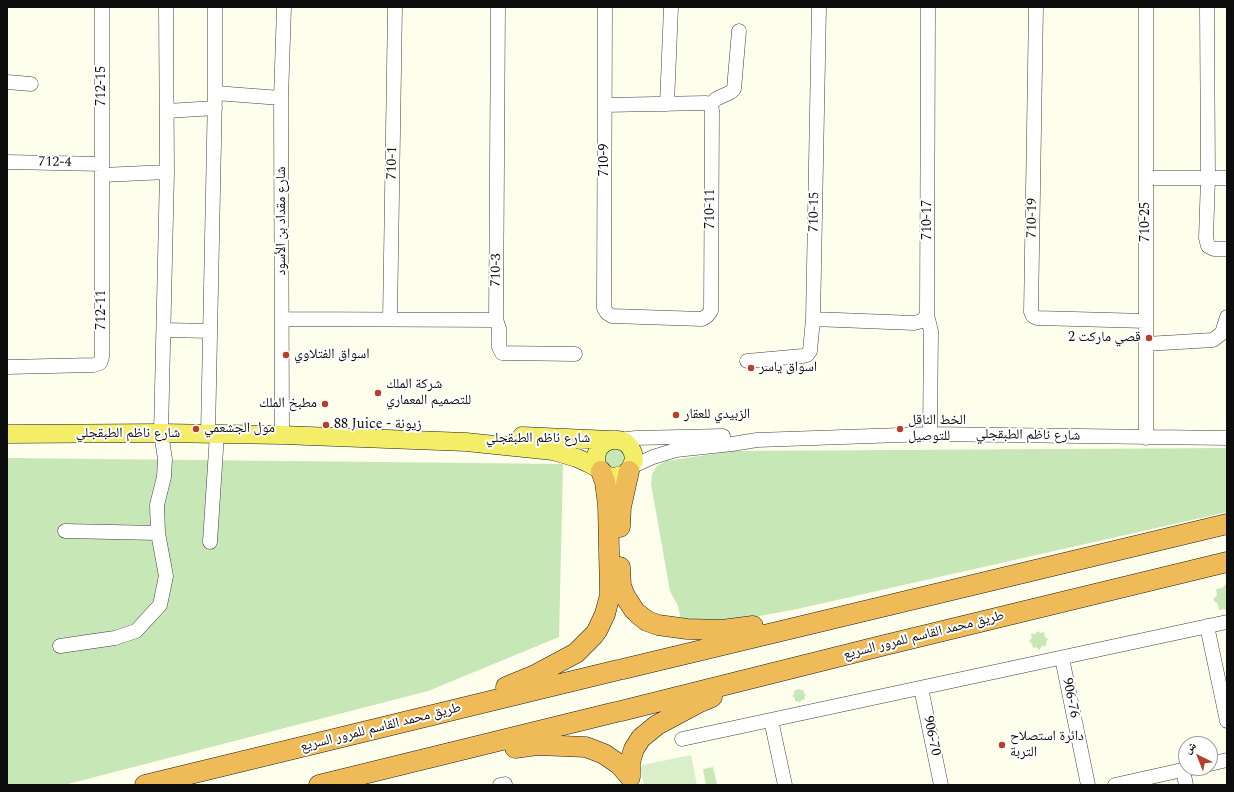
<!DOCTYPE html>
<html>
<head>
<meta charset="utf-8">
<style>
	body { margin:0 }
	#map { position:relative; width:1234px; height:792px; overflow:hidden; background:#fefeec; font-family:Spectral,"Noto Naskh Arabic",serif }
	canvas { display:block }
	.frame { position:absolute; inset:0; border:8px solid #0c0c0c; pointer-events:none }
	.north { position:absolute; left:1178px; top:736px; width:40px; height:40px; box-sizing:border-box; background:#fff; border:1px solid #9e9e9e; border-radius:50%; rotate:317deg; font-size:11px; font-weight:700; line-height:16px; text-align:center; color:#0c0c0c }
	.north::after { content:''; display:block; margin:auto; width:14px; height:18px; background:#b73f2a; clip-path:polygon(50% 0,100% 100%,50% 72%,0 100%) }
</style>
</head>
<body>
<div id="map">
<canvas width="1234" height="792"></canvas>
<div class="frame"></div>
<div class="north">ش</div>
</div>
<script>
const context = document.querySelector('canvas').getContext('2d');
context.lineJoin = 'round';
function paint(path, color) {
  context.fillStyle = color;
  context.fill(path, 'evenodd');
}
function shape(rows) {
  const path = new Path2D();
  for (const r of rows) {
    if (r.length === 3) {
      path.moveTo(r[0] + r[2], r[1]);
      path.arc(r[0], r[1], r[2], 0, 2 * Math.PI);
      continue;
    }
    path.moveTo(r[0], r[1]);
    for (let i = 2; i < r.length; i += 2) path.lineTo(r[i], r[i + 1]);
  }
  return path;
}
function strokePath(path, color, width, dash) {
  context.strokeStyle = color;
  context.lineWidth = width;
  context.lineCap = dash ? 'butt' : 'round';
  context.setLineDash(dash || []);
  context.stroke(path);
}
function write(font, color, halo, rows, align = 'center') {
  context.font = font + ' Spectral,"Noto Naskh Arabic",serif';
  context.lineWidth = 4;
  context.setLineDash([]);
  context.textBaseline = 'middle';
  context.strokeStyle = halo;
  context.fillStyle = color;
  for (const [text, x, y, turn = 0] of rows) {
    context.save();
    context.translate(x, y);
    context.rotate((+turn || 0) * Math.PI / 180);
    context.textAlign = isNaN(turn) ? turn : align;
    if (halo) context.strokeText(text, 0, 0);
    context.fillText(text, 0, 0);
    context.restore();
  }
}
const green = shape([
	[615,458,10],
	[1227,448,1227,512,797,609,739,620,681,620,678,606,670,591,651,484,652,474,657,466,666,461,733,451],
	[7,458,563,464,559,637,428,691,64,785,7,785],
	[1226,584,1227,585,1227,611,1224,609,1219,610,1218,604,1213,600,1217,595,1216,589,1222,588],
	[1038,631,1040,633,1044,632,1045,637,1048,639,1046,642,1046,646,1042,646,1039,650,1036,647,1033,648,1032,644,1029,641,1032,638,1031,634,1035,634],
	[799,689,801,690,803,690,804,693,806,695,804,697,805,699,802,700,800,702,795,701,795,698,792,696,794,694,794,691],
	[713,767,717,785,706,785,703,769]
]);
const pitch = shape([
	[691,755,697,785,644,785,640,768,643,765]
]);
const minor = shape([
	[1036,7,1031,312,1033,316,1037,318,1146,321],
	[1207,7,1208,178,1206,238,1208,246,1214,249,1227,249],
	[7,82,31,84],
	[215,93,281,98],
	[667,104,671,7],
	[605,105,706,103,710,105,712,110,711,311,707,316,702,319,612,316,607,313,604,308,605,7],
	[710,105,716,99,731,92,734,89,739,31],
	[167,111,215,108],
	[7,162,102,164],
	[102,175,167,172],
	[1146,178,1227,178],
	[927,315,931,331,930,434],
	[282,319,496,320,498,7],
	[390,319,395,7],
	[813,319,914,323,922,321,927,315,928,7],
	[496,320,499,328,499,347,502,353,575,354],
	[164,330,210,331],
	[1146,344,1213,340,1222,333,1227,317],
	[747,361,803,356,807,355,810,351,813,319,819,7],
	[7,367,94,365,100,363,102,357,102,7],
	[208,434,215,93,215,7],
	[282,435,281,98,284,7],
	[1146,438,1146,7],
	[618,440,636,438,723,436],
	[631,467,653,457,676,450,732,444,757,440,930,434,1227,438],
	[65,531,158,533],
	[210,542,217,434],
	[1207,626,1227,721],
	[60,646,115,638,136,631,160,605,166,576,158,533,157,505,164,477,165,459,161,433,167,172,166,7],
	[1062,658,1088,785],
	[921,688,941,785],
	[771,720,785,785],
	[682,739,1227,622],
	[1210,764,1227,760],
	[1183,770,1186,785],
	[500,785,505,784],
	[1115,785,1191,768]
]);
const major = shape([
	[7,434,161,433,282,435,466,442,553,451,577,458,588,463,599,469,606,475,612,477,624,475,630,469,634,460,633,453,630,447,625,442,618,440,611,440,604,443,599,448,596,455,596,462,599,469],
	[522,436,611,440]
]);
const highway = shape([
	[620,527,621,507,629,471],
	[620,567,621,586,625,596,634,610],
	[638,614,647,621,658,625,687,629,722,630,753,626],
	[597,631,605,614,610,595,608,505,605,482,601,471],
	[623,669,1227,524],
	[506,687,535,675,576,653,594,635],
	[621,711,881,646,1227,562],
	[515,748,537,745,586,747,604,754,620,765,630,777],
	[630,777,630,762,634,749,641,738,657,725,700,702,712,697],
	[145,785,618,670],
	[319,785,616,712]
]);
const markers = [
	[1149,338,4,"#b73f2a"],
	[286,355,4,"#b73f2a"],
	[751,368,4,"#b73f2a"],
	[378,393,4,"#b73f2a"],
	[325,404,4,"#b73f2a"],
	[676,415,4,"#b73f2a"],
	[326,425,4,"#b73f2a"],
	[196,429,4,"#b73f2a"],
	[900,429,4,"#b73f2a"],
	[1002,745,4,"#b73f2a"]
];
const streetNames = [
	["712-15",102,86,-90],
	["710-9",605,160,-90],
	["712-4",55,163,1],
	["710-1",393,163,-89],
	["710-11",711,209,-90],
	["710-15",815,212,-89],
	["710-19",1033,218,-89],
	["710-17",928,220,-90],
	["شارع مقداد بن الأسود",282,221,-90],
	["710-25",1146,222,-90],
	["710-3",497,270,-89],
	["712-11",102,310,-90],
	["شارع ناظم الطبقجلي",128,434],
	["شارع ناظم الطبقجلي",1028,436,1],
	["شارع ناظم الطبقجلي",538,439],
	["طريق محمد القاسم للمرور السريع",924,636,-14],
	["906-76",1070,698,78],
	["طريق محمد القاسم للمرور السريع",381,728,-14],
	["906-70",931,736,78]
];
const poiNames = [
	["قصي ماركت 2",1141,338,"right"],
	["اسواق الفتلاوي",294,355],
	["اسواق ياسر",759,368],
	["شركة الملك",386,385],
	["للتصميم المعماري",386,401],
	["مطبخ الملك",317,404,"right"],
	["الزبيدي للعقار",684,415],
	["الخط الناقل",908,421],
	["للتوصيل",908,437],
	["88 Juice - زيونة",334,425],
	["مول الجشعمي",204,429],
	["دائرة استصلاح",1010,737],
	["التربة",1010,753]
];
paint(green, '#c7e7b7');
paint(pitch, '#daefc9');
strokePath(minor, '#3f3f3f', 15);
strokePath(major, '#1d1d1d', 19);
strokePath(highway, '#1d1d1d', 21);
strokePath(minor, '#fff', 14);
strokePath(major, '#f3ed67', 18);
strokePath(highway, '#efbb59', 20);
for (const [x, y, r, color] of markers) {
  const dot = new Path2D();
  dot.arc(x, y, r, 0, 2 * Math.PI);
  context.fillStyle = color;
  context.fill(dot);
  strokePath(dot, '#fff', 1.5);
}
write('14px', '#0c0c0c', '#fff', streetNames);
write('14px', '#0c0c0c', '#fff', poiNames, 'left');
</script>
</body>
</html>
